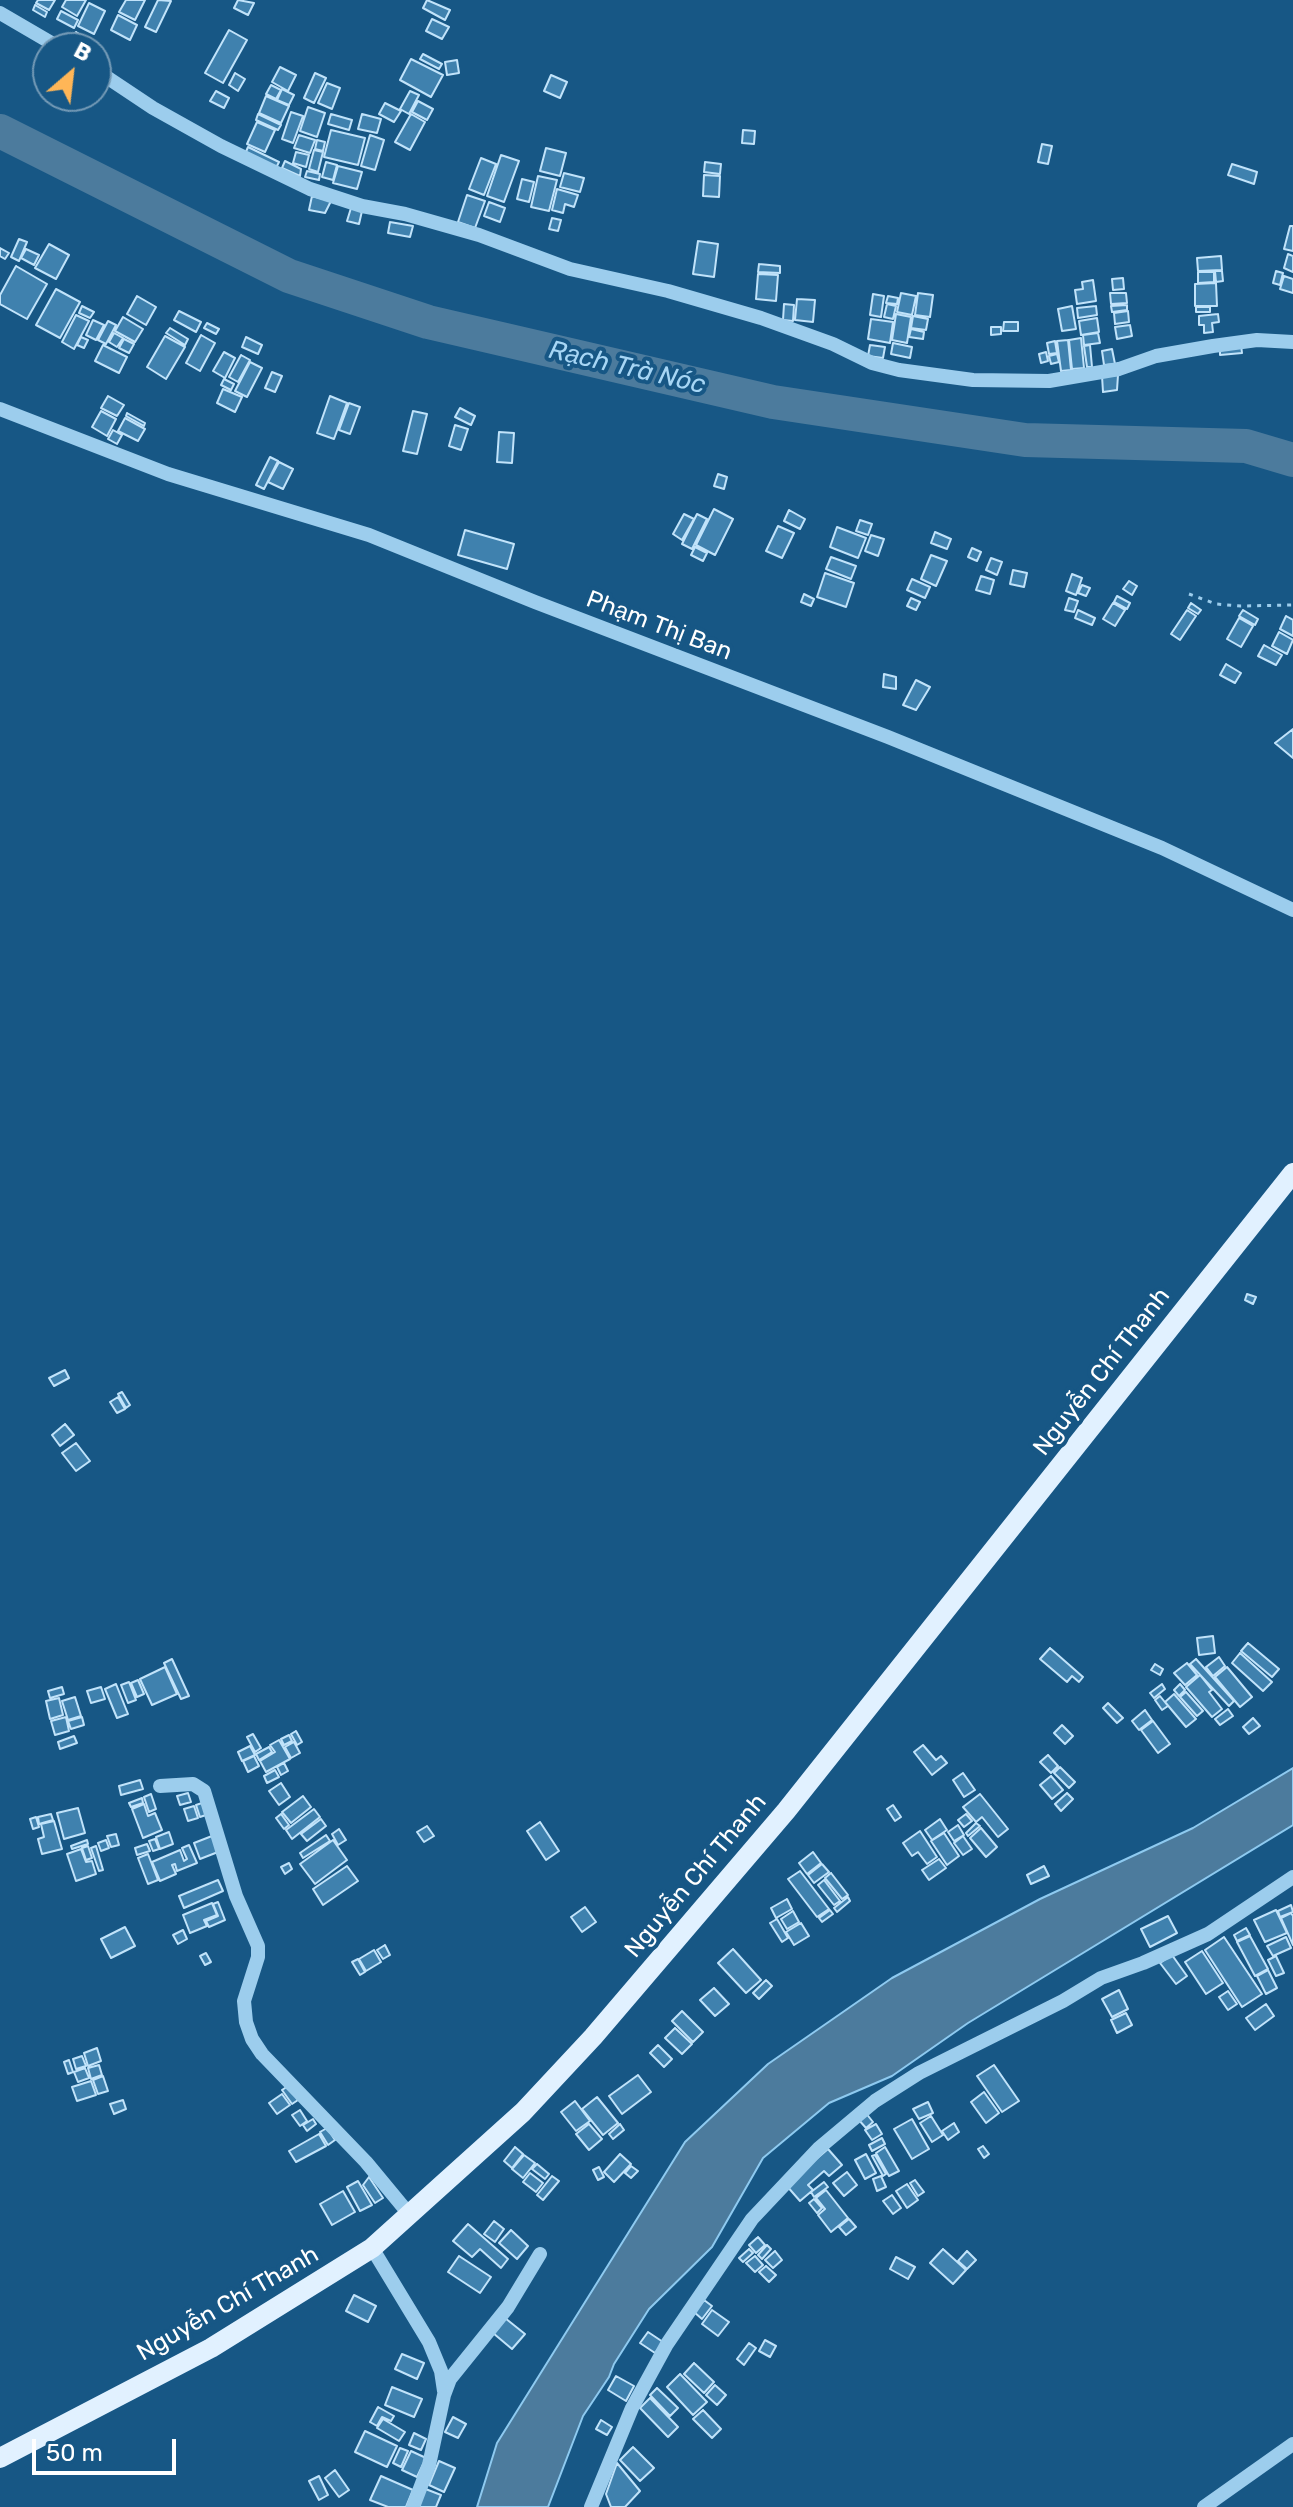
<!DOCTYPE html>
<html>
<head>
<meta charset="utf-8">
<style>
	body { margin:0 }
	#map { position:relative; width:1293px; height:2507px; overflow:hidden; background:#175785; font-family:Rubik,sans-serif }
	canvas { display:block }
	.north { position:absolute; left:32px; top:32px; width:80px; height:80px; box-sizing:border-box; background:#175785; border:2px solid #749ab6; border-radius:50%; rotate:28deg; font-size:22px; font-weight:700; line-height:32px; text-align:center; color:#fff }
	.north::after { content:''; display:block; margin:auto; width:28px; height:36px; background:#ffb657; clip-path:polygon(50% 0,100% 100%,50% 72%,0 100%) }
	.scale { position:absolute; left:32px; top:2439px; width:144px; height:36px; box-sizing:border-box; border:4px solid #fff; border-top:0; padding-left:10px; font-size:24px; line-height:28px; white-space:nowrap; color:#fff; -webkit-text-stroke:6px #175785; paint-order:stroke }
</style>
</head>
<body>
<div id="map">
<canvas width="1293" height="2507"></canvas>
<div class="north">B</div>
<div class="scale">50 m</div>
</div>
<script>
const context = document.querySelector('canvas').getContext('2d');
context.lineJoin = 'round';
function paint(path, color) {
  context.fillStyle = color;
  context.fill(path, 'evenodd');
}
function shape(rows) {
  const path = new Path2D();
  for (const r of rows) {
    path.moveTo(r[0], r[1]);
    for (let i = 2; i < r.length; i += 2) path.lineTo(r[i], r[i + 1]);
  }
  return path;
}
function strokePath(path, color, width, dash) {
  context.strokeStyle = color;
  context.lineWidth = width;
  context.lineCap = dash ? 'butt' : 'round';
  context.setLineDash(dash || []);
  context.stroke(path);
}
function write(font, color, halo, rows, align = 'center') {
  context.font = font + ' Rubik,sans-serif';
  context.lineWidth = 8;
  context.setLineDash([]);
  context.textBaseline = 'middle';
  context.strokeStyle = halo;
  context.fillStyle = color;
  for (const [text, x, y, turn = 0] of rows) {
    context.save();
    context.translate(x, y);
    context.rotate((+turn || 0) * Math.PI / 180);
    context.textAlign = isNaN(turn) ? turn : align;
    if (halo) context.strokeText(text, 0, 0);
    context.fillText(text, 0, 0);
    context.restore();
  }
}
const water = shape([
	[1293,1768,1293,1825,968,2023,892,2076,829,2103,763,2158,712,2247,649,2309,614,2364,609,2377,583,2416,548,2507,477,2507,497,2443,685,2142,768,2064,892,1978,1040,1899,1193,1828,1293,1768]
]);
const river = shape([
	[0,131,289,276,428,322,773,402,1025,440,1246,446,1293,460]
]);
const building = shape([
	[38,0,55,0,49,10,36,3,38,0],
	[66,0,86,0,77,16,62,7,66,0],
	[126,0,145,0,135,20,119,12,126,0],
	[158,0,171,1,156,32,145,27,158,0],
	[238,0,254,3,248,15,234,8,238,0],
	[427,0,450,10,445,20,423,8,427,0],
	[89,3,105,11,94,34,78,26,89,3],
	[35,5,47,12,45,17,33,10,35,5],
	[61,11,78,20,74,28,57,19,61,11],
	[118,15,137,25,130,40,111,30,118,15],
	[432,19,449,27,442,39,426,31,432,19],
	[229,30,247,40,223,83,205,73,229,30],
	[76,32,90,40,86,48,70,44,76,32],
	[423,54,442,64,439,69,420,59,423,54],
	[411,59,443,75,431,97,400,80,411,59],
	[457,60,459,73,447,75,445,62,457,60],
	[280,67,296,75,288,91,272,82,280,67],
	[235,73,245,79,238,91,229,85,235,73],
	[315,73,326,78,314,103,304,98,315,73],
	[551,75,567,82,560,98,544,91,551,75],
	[327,83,340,88,332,109,318,103,327,83],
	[271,85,281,90,276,99,266,94,271,85],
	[282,89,294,95,289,105,277,100,282,89],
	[216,91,229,98,224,108,210,101,216,91],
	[410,91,419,95,409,114,400,109,410,91],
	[266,96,289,106,281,123,259,113,266,96],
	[418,101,433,109,427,120,412,112,418,101],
	[385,103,401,111,394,122,379,114,385,103],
	[308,107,325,113,317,137,300,131,308,107],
	[291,112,303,116,293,143,282,139,291,112],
	[258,114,281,125,278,130,256,120,258,114],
	[331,114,352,120,349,130,328,124,331,114],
	[362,114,381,119,377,133,358,129,362,114],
	[411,114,425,122,410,150,395,142,411,114],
	[257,122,275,130,265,152,247,144,257,122],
	[331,130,365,138,358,165,324,157,331,130],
	[743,130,755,131,754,144,742,143,743,130],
	[299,135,315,140,310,153,294,148,299,135],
	[370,135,384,140,375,170,361,166,370,135],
	[317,140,325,142,323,151,315,149,317,140],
	[1042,144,1052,146,1048,164,1038,162,1042,144],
	[248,147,279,162,276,168,245,154,248,147],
	[546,148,566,153,560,176,540,171,546,148],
	[314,150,323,152,318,172,309,169,314,150],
	[296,152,309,155,306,167,293,163,296,152],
	[501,155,519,161,504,202,487,196,501,155],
	[481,158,496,164,484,195,469,189,481,158],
	[285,161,301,169,300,176,282,168,285,161],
	[326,162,337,165,333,180,322,177,326,162],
	[705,162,721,164,720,174,704,172,705,162],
	[1232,164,1257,172,1254,184,1228,175,1232,164],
	[338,166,362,172,357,189,333,183,338,166],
	[307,171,320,174,319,180,305,177,307,171],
	[564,173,584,178,580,192,560,187,564,173],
	[704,175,720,176,719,197,703,196,704,175],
	[538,176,557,180,549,211,531,207,538,176],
	[522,179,534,182,529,202,517,199,522,179],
	[557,189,578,195,574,207,565,204,563,213,552,210,557,189],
	[467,195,485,201,475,228,458,222,467,195],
	[312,196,331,201,325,213,309,210,312,196],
	[489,202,505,208,500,222,484,216,489,202],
	[351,208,362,211,359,224,347,221,351,208],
	[552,218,561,220,558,231,549,229,552,218],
	[390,222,413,226,410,237,388,233,390,222],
	[1290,226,1293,226,1293,251,1284,249,1290,226],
	[19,239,27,242,19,261,11,257,19,239],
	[698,241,718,244,714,277,693,274,698,241],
	[49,244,69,255,56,279,35,268,49,244],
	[0,248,9,253,5,259,0,256,0,248],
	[26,249,39,255,34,265,21,258,26,249],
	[1288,254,1293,256,1293,272,1284,268,1288,254],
	[1221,256,1222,270,1198,271,1197,258,1221,256],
	[759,264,780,266,780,273,758,272,759,264],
	[16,266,47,284,27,319,0,304,0,295,16,266],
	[1215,271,1222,271,1223,281,1216,282,1215,271],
	[1276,271,1283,273,1280,285,1273,283,1276,271],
	[1198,272,1214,272,1214,282,1198,283,1198,272],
	[758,274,778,275,776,301,756,299,758,274],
	[1284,276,1293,279,1293,293,1280,289,1284,276],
	[1123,278,1124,289,1113,290,1112,279,1123,278],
	[1093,280,1096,301,1077,304,1075,290,1083,289,1082,282,1093,280],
	[1216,283,1217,306,1195,306,1195,284,1216,283],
	[56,289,80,302,60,338,36,325,56,289],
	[901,293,916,296,912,315,897,312,901,293],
	[918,293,933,295,930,317,915,315,918,293],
	[1110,293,1126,293,1127,303,1111,304,1110,293],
	[873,294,884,296,881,317,870,315,873,294],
	[137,296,156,307,146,325,127,314,137,296],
	[888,296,898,298,897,304,886,303,888,296],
	[797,299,815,300,813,322,795,320,797,299],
	[784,304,794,305,793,321,783,320,784,304],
	[887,304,896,306,893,319,884,317,887,304],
	[1127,305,1127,310,1112,312,1111,306,1127,305],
	[82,306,94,312,90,318,79,313,82,306],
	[1072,306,1076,329,1062,331,1058,309,1072,306],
	[1096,306,1097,315,1078,318,1077,308,1096,306],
	[1196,307,1210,307,1210,312,1196,312,1196,307],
	[179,311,201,322,196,332,174,320,179,311],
	[1128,311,1129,322,1115,324,1114,313,1128,311],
	[896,314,911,317,907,343,892,340,896,314],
	[1218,314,1219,322,1212,323,1213,332,1204,333,1204,325,1199,325,1199,316,1218,314],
	[76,315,89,321,74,349,62,342,76,315],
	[913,316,928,319,926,330,911,328,913,316],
	[123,317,143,329,135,342,115,331,123,317],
	[1097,318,1099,332,1081,335,1079,321,1097,318],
	[871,319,893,322,890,343,868,339,871,319],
	[93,320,104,325,96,340,86,335,93,320],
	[108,321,116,325,106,344,98,340,108,321],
	[1004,322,1018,322,1018,331,1003,331,1004,322],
	[207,323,219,329,216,334,204,328,207,323],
	[1130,325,1132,336,1117,339,1115,327,1130,325],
	[991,327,1001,327,1001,334,991,335,991,327],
	[170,328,188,339,185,345,166,333,170,328],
	[911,329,924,332,923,339,909,337,911,329],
	[114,333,123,338,117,347,109,342,114,333],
	[1098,333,1100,343,1084,345,1083,335,1098,333],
	[201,335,215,343,200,371,186,363,201,335],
	[165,336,185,347,166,379,147,367,165,336],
	[81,337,88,340,84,348,77,345,81,337],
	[246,337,262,345,258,354,242,347,246,337],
	[1081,338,1084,368,1072,369,1069,340,1081,338],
	[124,339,134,344,129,353,119,348,124,339],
	[1068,340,1071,370,1061,371,1057,341,1068,340],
	[1055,341,1057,353,1049,354,1047,343,1055,341],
	[893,343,912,347,910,358,891,354,893,343],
	[103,345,127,357,119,373,95,361,103,345],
	[870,345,885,347,883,358,868,356,870,345],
	[1090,345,1092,367,1087,367,1084,346,1090,345],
	[1241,345,1242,353,1220,355,1220,347,1241,345],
	[1112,349,1115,364,1104,365,1102,351,1112,349],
	[224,352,235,358,225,378,213,371,224,352],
	[1046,352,1048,361,1041,363,1039,354,1046,352],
	[1057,354,1059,362,1051,364,1049,356,1057,354],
	[241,355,250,360,238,382,229,377,241,355],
	[250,362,262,368,247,397,235,391,250,362],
	[272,372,282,376,275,392,265,388,272,372],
	[1118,375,1117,390,1103,392,1102,376,1118,375],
	[224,379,234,384,231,390,221,385,224,379],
	[223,389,242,397,235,412,217,403,223,389],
	[108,396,124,405,117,416,101,408,108,396],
	[330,396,347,403,334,439,317,433,330,396],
	[349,403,360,407,350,434,339,430,349,403],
	[460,408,475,416,471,425,455,417,460,408],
	[101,411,116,419,107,436,92,427,101,411],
	[413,411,427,414,417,454,403,451,413,411],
	[127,413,145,423,144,426,126,416,127,413],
	[125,418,145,429,138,441,118,431,125,418],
	[455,425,468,429,461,450,449,446,455,425],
	[113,430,122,435,117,444,108,439,113,430],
	[499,432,514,433,512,463,497,462,499,432],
	[270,457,278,461,264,489,256,485,270,457],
	[279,462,293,469,283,489,268,482,279,462],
	[718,474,727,477,724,489,714,486,718,474],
	[714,509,733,519,715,555,696,545,714,509],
	[789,510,805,519,800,529,784,521,789,510],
	[684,514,694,519,682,540,673,534,684,514],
	[697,514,707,519,692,549,682,544,697,514],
	[860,520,872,524,868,535,856,531,860,520],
	[778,526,794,533,782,558,766,551,778,526],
	[837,527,866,538,858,558,830,547,837,527],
	[465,530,514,544,507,569,458,555,465,530],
	[935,532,951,539,947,549,931,543,935,532],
	[871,535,884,539,878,556,865,551,871,535],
	[695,547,707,553,703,561,691,555,695,547],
	[972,548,981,552,977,561,968,557,972,548],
	[931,555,947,561,936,586,921,579,931,555],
	[831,557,856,566,851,579,826,569,831,557],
	[991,558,1002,562,997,575,986,570,991,558],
	[1013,570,1027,573,1024,587,1010,584,1013,570],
	[825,573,854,583,846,607,817,597,825,573],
	[1072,574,1082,578,1076,595,1066,591,1072,574],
	[981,576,994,580,990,594,976,590,981,576],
	[912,579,930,587,925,598,907,590,912,579],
	[1129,581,1137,586,1132,595,1123,589,1129,581],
	[1082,585,1090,588,1086,596,1078,593,1082,585],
	[804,594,814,599,811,606,801,602,804,594],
	[1117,596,1130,603,1127,609,1114,602,1117,596],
	[911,598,920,602,916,610,907,606,911,598],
	[1069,598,1078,601,1074,612,1065,610,1069,598],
	[1113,603,1125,610,1115,626,1103,619,1113,603],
	[1191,603,1201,610,1198,614,1188,608,1191,603],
	[1078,610,1095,618,1092,625,1075,618,1078,610],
	[1187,610,1196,616,1180,640,1171,634,1187,610],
	[1243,610,1258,619,1255,625,1239,616,1243,610],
	[1286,616,1293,620,1293,636,1280,629,1286,616],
	[1239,618,1253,626,1241,647,1227,639,1239,618],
	[1279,632,1293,640,1287,654,1272,646,1279,632],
	[1264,645,1282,655,1276,665,1258,656,1264,645],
	[1226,664,1241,673,1235,683,1220,675,1226,664],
	[884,674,896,677,896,689,883,687,884,674],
	[916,680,930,687,916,710,903,705,916,680],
	[1293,729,1293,758,1275,743,1293,729],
	[1247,1294,1256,1297,1253,1304,1245,1300,1247,1294],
	[65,1370,69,1378,54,1386,49,1378,65,1370],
	[122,1392,130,1405,126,1408,118,1394,122,1392],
	[118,1397,125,1409,117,1413,110,1402,118,1397],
	[65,1424,74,1435,60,1446,52,1435,65,1424],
	[76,1443,90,1461,76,1471,62,1453,76,1443],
	[1213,1636,1215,1653,1199,1655,1197,1638,1213,1636],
	[1248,1643,1279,1669,1272,1677,1241,1651,1248,1643],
	[1050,1648,1083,1677,1079,1682,1072,1676,1067,1682,1040,1659,1050,1648],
	[1240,1653,1272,1682,1263,1691,1232,1663,1240,1653],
	[1219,1657,1225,1666,1213,1676,1206,1667,1219,1657],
	[172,1659,189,1696,181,1699,164,1663,172,1659],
	[1196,1659,1234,1701,1229,1706,1190,1664,1196,1659],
	[1187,1663,1197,1675,1185,1685,1174,1673,1187,1663],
	[1155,1664,1163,1669,1160,1675,1151,1670,1155,1664],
	[165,1667,177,1694,152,1705,140,1679,165,1667],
	[1227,1667,1252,1697,1240,1707,1215,1677,1227,1667],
	[1200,1675,1212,1690,1209,1692,1222,1709,1212,1717,1186,1687,1200,1675],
	[138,1680,144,1694,137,1697,131,1683,138,1680],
	[129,1682,136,1700,128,1703,121,1685,129,1682],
	[116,1684,128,1714,117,1718,105,1689,116,1684],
	[1162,1684,1165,1689,1154,1698,1150,1693,1162,1684],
	[1180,1684,1185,1690,1179,1696,1174,1690,1180,1684],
	[62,1687,64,1694,50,1698,48,1691,62,1687],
	[101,1687,105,1699,91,1703,87,1691,101,1687],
	[1186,1692,1203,1711,1197,1716,1180,1697,1186,1692],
	[1174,1694,1196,1719,1186,1727,1165,1702,1174,1694],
	[1160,1696,1168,1706,1162,1710,1155,1700,1160,1696],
	[75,1697,81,1716,68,1720,62,1701,75,1697],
	[59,1698,63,1715,50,1719,46,1701,59,1698],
	[1108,1703,1123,1718,1117,1723,1103,1708,1108,1703],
	[1228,1709,1233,1716,1220,1725,1215,1719,1228,1709],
	[1145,1710,1152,1720,1139,1730,1132,1721,1145,1710],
	[66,1717,69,1731,55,1735,51,1721,66,1717],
	[82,1717,84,1725,71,1729,68,1721,82,1717],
	[1253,1718,1260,1726,1249,1734,1243,1727,1253,1718],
	[1153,1721,1170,1744,1158,1753,1141,1730,1153,1721],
	[1062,1725,1073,1736,1065,1744,1054,1733,1062,1725],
	[296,1731,302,1742,297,1745,291,1734,296,1731],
	[253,1734,261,1748,255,1752,247,1737,253,1734],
	[289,1735,292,1741,284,1745,281,1739,289,1735],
	[74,1736,77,1743,60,1749,58,1742,74,1736],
	[279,1740,290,1759,266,1772,260,1761,275,1752,270,1745,279,1740],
	[294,1742,300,1753,291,1758,285,1747,294,1742],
	[923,1745,936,1760,941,1756,947,1763,932,1775,914,1752,923,1745],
	[250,1746,255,1755,242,1761,238,1752,250,1746],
	[269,1747,272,1752,259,1760,256,1754,269,1747],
	[1048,1755,1058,1766,1051,1773,1040,1762,1048,1755],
	[254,1756,259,1766,248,1772,243,1761,254,1756],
	[284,1763,288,1771,281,1775,277,1767,284,1763],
	[1060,1767,1075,1782,1069,1788,1054,1773,1060,1767],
	[275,1770,279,1777,267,1783,264,1776,275,1770],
	[963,1773,975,1790,964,1797,953,1780,963,1773],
	[1051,1776,1063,1790,1052,1799,1040,1785,1051,1776],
	[140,1780,143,1789,121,1795,119,1786,140,1780],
	[281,1783,290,1797,279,1805,269,1791,281,1783],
	[188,1793,191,1802,180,1805,177,1796,188,1793],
	[1067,1793,1073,1799,1061,1811,1055,1804,1067,1793],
	[151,1794,156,1809,149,1812,144,1797,151,1794],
	[980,1794,1008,1829,998,1837,982,1817,976,1822,963,1807,980,1794],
	[303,1796,311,1807,291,1823,282,1812,303,1796],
	[142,1798,143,1803,131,1807,129,1803,142,1798],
	[202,1803,206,1815,200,1817,196,1805,202,1803],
	[144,1804,148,1816,155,1813,162,1830,143,1838,132,1809,144,1804],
	[893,1805,901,1817,895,1821,887,1809,893,1805],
	[194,1806,198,1818,188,1821,184,1809,194,1806],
	[78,1808,85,1833,64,1839,57,1813,78,1808],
	[314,1809,320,1817,292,1839,286,1830,314,1809],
	[51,1814,53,1820,39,1824,38,1817,51,1814],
	[281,1814,289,1825,284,1829,276,1818,281,1814],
	[966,1814,972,1821,964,1827,958,1820,966,1814],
	[36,1817,39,1827,33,1829,30,1819,36,1817],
	[321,1819,326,1826,307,1841,301,1834,321,1819],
	[940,1819,947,1830,932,1840,925,1830,940,1819],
	[54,1821,62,1849,42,1854,38,1839,44,1837,41,1824,54,1821],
	[540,1822,559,1851,546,1860,527,1831,540,1822],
	[976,1823,980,1826,968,1836,966,1833,976,1823],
	[958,1825,964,1835,954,1841,948,1832,958,1825],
	[427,1826,434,1836,424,1842,417,1832,427,1826],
	[981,1828,997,1847,986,1857,970,1838,981,1828],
	[339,1829,346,1840,338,1845,332,1834,339,1829],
	[920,1831,937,1857,927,1864,918,1852,912,1856,903,1843,920,1831],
	[169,1832,173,1844,160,1849,156,1837,169,1832],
	[944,1833,959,1856,947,1865,931,1841,944,1833],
	[116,1834,119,1845,111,1847,107,1836,116,1834],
	[326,1835,330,1841,303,1858,300,1853,326,1835],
	[212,1836,218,1852,200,1859,194,1843,212,1836],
	[963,1836,972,1849,963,1855,954,1843,963,1836],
	[155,1839,159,1849,153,1851,149,1841,155,1839],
	[87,1840,88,1844,72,1849,71,1846,87,1840],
	[106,1840,109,1848,101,1851,98,1843,106,1840],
	[333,1840,347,1860,315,1884,300,1864,333,1840],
	[147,1844,150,1851,137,1855,135,1848,147,1844],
	[189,1845,197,1863,177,1871,175,1864,172,1865,176,1874,160,1881,152,1862,180,1850,184,1861,187,1859,182,1848,189,1845],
	[88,1846,92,1858,86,1860,82,1848,88,1846],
	[96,1846,103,1870,99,1871,91,1848,96,1846],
	[81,1849,86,1862,92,1861,96,1874,76,1881,67,1854,81,1849],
	[813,1852,821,1863,807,1874,799,1863,813,1852],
	[148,1854,158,1880,148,1884,138,1858,148,1854],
	[939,1859,946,1868,929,1880,922,1870,939,1859],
	[289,1863,292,1869,285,1874,281,1867,289,1863],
	[822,1864,829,1872,814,1883,808,1875,822,1864],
	[347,1866,358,1881,323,1905,313,1889,347,1866],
	[1044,1866,1049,1876,1031,1884,1027,1875,1044,1866],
	[800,1871,829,1909,817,1917,788,1879,800,1871],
	[831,1873,848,1895,842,1899,825,1878,831,1873],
	[218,1880,223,1891,184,1908,179,1896,218,1880],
	[824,1880,840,1901,834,1905,818,1885,824,1880],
	[848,1897,850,1901,837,1912,834,1908,848,1897],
	[787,1899,792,1909,776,1918,771,1908,787,1899],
	[218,1902,225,1920,209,1927,206,1921,218,1916,213,1904,218,1902],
	[212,1903,217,1915,204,1920,207,1926,190,1933,183,1915,212,1903],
	[1291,1905,1293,1912,1280,1917,1278,1911,1291,1905],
	[585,1907,596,1922,582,1932,571,1917,585,1907],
	[830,1910,833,1914,822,1922,819,1918,830,1910],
	[1276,1910,1287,1933,1265,1942,1254,1920,1276,1910],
	[793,1911,799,1922,787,1929,781,1919,793,1911],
	[1291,1913,1293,1916,1293,1945,1281,1918,1291,1913],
	[1168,1916,1177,1933,1150,1947,1141,1929,1168,1916],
	[777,1919,788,1938,782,1942,770,1923,777,1919],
	[801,1923,809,1936,794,1945,786,1932,801,1923],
	[125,1927,135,1946,111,1958,101,1939,125,1927],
	[1246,1928,1250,1935,1237,1941,1234,1935,1246,1928],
	[183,1930,187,1939,178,1944,173,1935,183,1930],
	[1250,1936,1268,1969,1255,1976,1237,1942,1250,1936],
	[1224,1937,1262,1994,1242,2007,1205,1950,1224,1937],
	[1286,1937,1291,1948,1273,1956,1267,1946,1286,1937],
	[385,1945,390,1955,383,1959,377,1950,385,1945],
	[733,1949,761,1980,746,1993,718,1963,733,1949],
	[374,1950,381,1962,366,1971,359,1959,374,1950],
	[1202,1951,1223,1983,1206,1994,1185,1962,1202,1951],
	[206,1953,211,1962,205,1965,200,1956,206,1953],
	[1172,1955,1187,1976,1176,1984,1160,1963,1172,1955],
	[1276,1956,1284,1973,1276,1976,1268,1960,1276,1956],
	[358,1959,365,1972,360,1975,352,1962,358,1959],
	[1268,1970,1277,1988,1266,1994,1257,1976,1268,1970],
	[766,1980,772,1986,759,1999,753,1993,766,1980],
	[714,1988,729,2004,715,2016,700,2000,714,1988],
	[1119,1990,1128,2009,1112,2017,1102,1999,1119,1990],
	[1228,1991,1237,2004,1228,2010,1219,1997,1228,1991],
	[1266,2004,1274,2016,1255,2030,1246,2018,1266,2004],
	[682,2011,703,2032,693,2042,672,2021,682,2011],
	[1126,2013,1132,2025,1117,2033,1111,2020,1126,2013],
	[675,2028,692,2044,682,2054,665,2038,675,2028],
	[658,2045,672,2059,664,2067,650,2053,658,2045],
	[97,2048,101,2061,88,2066,84,2053,97,2048],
	[82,2056,86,2066,76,2069,73,2059,82,2056],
	[69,2060,73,2072,68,2074,64,2062,69,2060],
	[99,2065,102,2075,91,2079,88,2068,99,2065],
	[994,2065,1019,2101,1002,2112,977,2076,994,2065],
	[85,2068,89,2078,78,2082,74,2072,85,2068],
	[638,2075,651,2092,622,2114,609,2096,638,2075],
	[103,2076,108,2091,98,2094,93,2080,103,2076],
	[91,2081,96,2095,77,2101,72,2087,91,2081],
	[288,2086,298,2100,292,2104,282,2090,288,2086],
	[984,2092,999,2113,986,2123,971,2102,984,2092],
	[282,2094,290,2105,277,2114,269,2103,282,2094],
	[597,2097,618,2123,603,2135,582,2109,597,2097],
	[123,2100,126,2109,114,2114,110,2104,123,2100],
	[575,2101,590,2121,576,2131,561,2112,575,2101],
	[928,2102,933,2113,919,2119,913,2109,928,2102],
	[300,2110,307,2121,300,2126,292,2115,300,2110],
	[865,2112,873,2122,866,2128,858,2119,865,2112],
	[931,2116,943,2135,932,2142,920,2123,931,2116],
	[313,2119,316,2124,307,2131,303,2125,313,2119],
	[912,2119,929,2149,912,2159,894,2129,912,2119],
	[954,2123,959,2132,948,2140,942,2131,954,2123],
	[589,2124,602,2139,589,2150,576,2134,589,2124],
	[620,2124,624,2130,613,2139,609,2134,620,2124],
	[876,2124,882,2134,872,2140,865,2130,876,2124],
	[327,2128,335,2140,328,2145,320,2132,327,2128],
	[319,2134,326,2146,296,2162,289,2151,319,2134],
	[882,2138,885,2144,872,2151,869,2145,882,2138],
	[983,2146,989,2154,984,2158,978,2149,983,2146],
	[515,2147,523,2154,512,2168,504,2161,515,2147],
	[885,2147,899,2171,889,2176,876,2153,885,2147],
	[828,2149,842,2165,829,2176,824,2171,808,2185,813,2190,800,2201,786,2185,828,2149],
	[620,2154,631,2164,614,2182,604,2172,620,2154],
	[866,2154,876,2173,865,2179,855,2160,866,2154],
	[524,2155,535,2163,523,2178,512,2169,524,2155],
	[875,2155,886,2174,883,2176,872,2156,875,2155],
	[537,2164,549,2174,545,2179,532,2169,537,2164],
	[631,2166,638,2171,631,2178,625,2173,631,2166],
	[599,2167,604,2177,598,2180,593,2170,599,2167],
	[847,2172,857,2185,844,2196,833,2183,847,2172],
	[530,2173,543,2183,536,2192,523,2182,530,2173],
	[552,2176,559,2181,543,2200,537,2195,552,2176],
	[881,2176,886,2187,877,2191,873,2179,881,2176],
	[369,2177,383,2198,375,2203,363,2185,369,2177],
	[915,2180,924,2192,918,2196,910,2183,915,2180],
	[358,2181,372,2205,360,2211,347,2187,358,2181],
	[824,2182,828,2187,814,2197,811,2192,824,2182],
	[907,2184,918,2200,907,2208,896,2191,907,2184],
	[826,2190,848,2218,831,2232,818,2215,825,2209,816,2198,826,2190],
	[343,2191,355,2212,332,2225,320,2204,343,2191],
	[892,2195,901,2208,893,2214,883,2201,892,2195],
	[814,2199,822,2208,817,2213,809,2203,814,2199],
	[849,2219,856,2227,846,2235,839,2227,849,2219],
	[494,2221,504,2229,495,2242,484,2234,494,2221],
	[468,2224,508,2259,501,2268,480,2249,472,2257,453,2241,468,2224],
	[511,2230,528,2246,517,2259,499,2243,511,2230],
	[758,2237,765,2245,756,2253,749,2245,758,2237],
	[767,2245,771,2249,762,2259,758,2255,767,2245],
	[749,2249,753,2253,743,2262,739,2258,749,2249],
	[943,2249,966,2270,953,2284,930,2263,943,2249],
	[775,2251,782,2260,773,2268,765,2260,775,2251],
	[967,2251,976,2260,967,2269,958,2261,967,2251],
	[459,2256,491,2277,480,2293,448,2272,459,2256],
	[755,2256,763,2265,755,2272,746,2263,755,2256],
	[896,2257,915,2267,908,2279,890,2269,896,2257],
	[766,2266,776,2275,769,2282,759,2272,766,2266],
	[354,2295,376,2306,368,2322,346,2311,354,2295],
	[704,2300,712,2306,702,2319,694,2312,704,2300],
	[712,2310,729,2322,718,2336,702,2324,712,2310],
	[505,2318,525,2334,512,2349,493,2333,505,2318],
	[648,2332,663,2342,655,2353,640,2343,648,2332],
	[765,2340,776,2346,770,2357,759,2351,765,2340],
	[749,2343,756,2348,744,2365,737,2359,749,2343],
	[402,2354,424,2363,417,2379,395,2369,402,2354],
	[694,2363,714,2382,704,2393,684,2374,694,2363],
	[680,2374,707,2402,693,2415,667,2387,680,2374],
	[616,2376,634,2386,626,2401,608,2390,616,2376],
	[715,2385,726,2395,717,2405,706,2395,715,2385],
	[392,2387,422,2399,414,2417,385,2405,392,2387],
	[657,2388,678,2408,670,2416,650,2395,657,2388],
	[650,2398,678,2427,668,2437,640,2408,650,2398],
	[378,2407,394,2416,391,2421,382,2417,377,2426,370,2422,378,2407],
	[703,2410,721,2429,712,2438,693,2419,703,2410],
	[453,2417,466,2424,458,2438,445,2432,453,2417],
	[383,2419,405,2432,399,2441,377,2428,383,2419],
	[601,2420,612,2427,607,2435,596,2429,601,2420],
	[365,2431,397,2446,387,2467,355,2452,365,2431],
	[414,2433,426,2439,421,2450,409,2445,414,2433],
	[633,2447,654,2468,640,2481,620,2460,633,2447],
	[400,2448,408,2451,401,2467,393,2463,400,2448],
	[411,2451,426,2458,417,2477,402,2470,411,2451],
	[439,2461,455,2468,444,2492,429,2485,439,2461],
	[617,2463,640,2491,625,2507,611,2507,606,2494,617,2463],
	[335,2470,349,2490,339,2497,325,2478,335,2470],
	[319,2476,328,2495,319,2500,309,2481,319,2476],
	[381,2476,413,2490,406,2507,388,2507,370,2500,381,2476],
	[423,2488,441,2495,436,2507,416,2507,423,2488]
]);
const path = shape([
	[1189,594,1216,604,1241,606,1293,605]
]);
const minor = shape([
	[0,13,60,48],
	[96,70,153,108,221,146,310,189,362,206,405,214,479,235,570,269,668,291,761,318,833,344,872,363,899,370,973,380,1049,381,1119,369,1156,356,1213,346,1257,340,1293,342],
	[0,409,168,474,369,535,535,602,888,737,1162,848,1293,910],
	[160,1786,193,1784,204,1791,236,1896,258,1946,258,1957,244,2001,246,2022,252,2039,262,2054,366,2162,409,2214],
	[372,2248,429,2342,441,2371,444,2391],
	[413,2507,429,2465,444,2395,450,2379,508,2307,540,2254],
	[591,2507,632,2408,667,2344,752,2219,819,2148,875,2101,919,2073,1063,2001,1101,1978,1143,1963,1208,1934,1293,1877],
	[1204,2507,1293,2444]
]);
const major = shape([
	[0,2458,211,2348,372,2248,523,2112,593,2037,786,1811,1293,1173]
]);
const streetNames = [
	["Phạm Thị Ban",659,626,21],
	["Nguyễn Chí Thanh",1102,1372,-52],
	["Nguyễn Chí Thanh",696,1876,-50],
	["Nguyễn Chí Thanh",228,2304,-30]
];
const waterNames = [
	["Rạch Trà Nóc",627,368,13]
];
paint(water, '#4c7b9d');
strokePath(water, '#8ecaf0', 2);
strokePath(river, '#4c7b9d', 34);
paint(building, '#3f81ae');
strokePath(building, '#c1e3fa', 2);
strokePath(path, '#9ccded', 3, [4, 6]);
strokePath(minor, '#9ccded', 14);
strokePath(major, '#e1f1ff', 20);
write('24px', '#fff', '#175785', streetNames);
write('italic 26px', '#a7d6f5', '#175785', waterNames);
</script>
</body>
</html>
